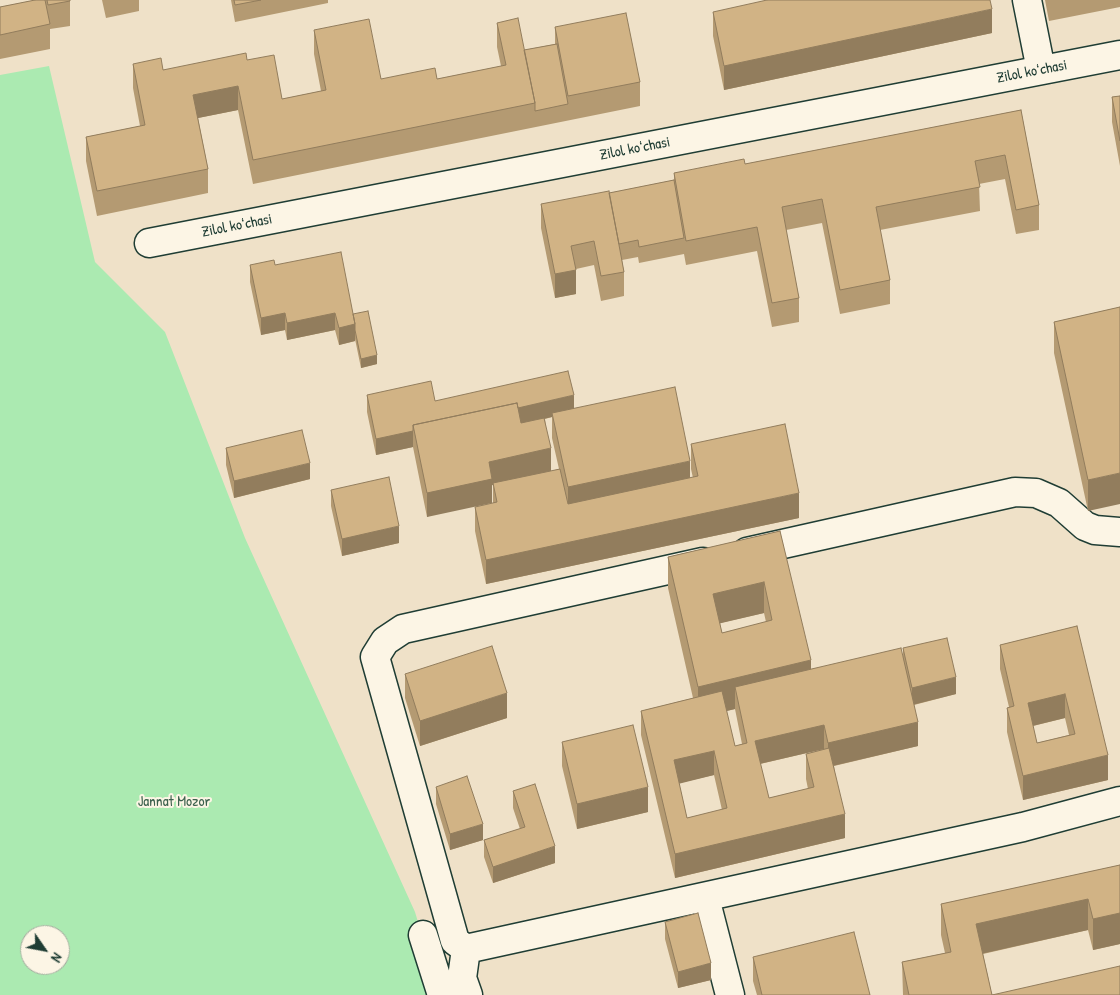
<!DOCTYPE html>
<html>
<head>
<meta charset="utf-8">
<style>
	body { margin:0 }
	#map { position:relative; width:1120px; height:995px; overflow:hidden; background:#efe1c8; font-family:"Patrick Hand",sans-serif }
	canvas { display:block }
	.north { position:absolute; left:20px; top:925px; width:50px; height:50px; box-sizing:border-box; background:#fcf5e5; border:1px solid #a4ab9e; border-radius:50%; rotate:123deg; font-size:14px; font-weight:700; line-height:20px; text-align:center; color:#1f3d34 }
	.north::after { content:''; display:block; margin:auto; width:18px; height:22px; background:#1f3d34; clip-path:polygon(50% 0,100% 100%,50% 72%,0 100%) }
</style>
</head>
<body>
<div id="map">
<canvas width="1120" height="995"></canvas>
<div class="north">N</div>
</div>
<script>
const context = document.querySelector('canvas').getContext('2d');
context.lineJoin = 'round';
function paint(path, color) {
  context.fillStyle = color;
  context.fill(path, 'evenodd');
}
function shape(rows) {
  const path = new Path2D();
  for (const r of rows) {
    path.moveTo(r[0], r[1]);
    for (let i = 2; i < r.length; i += 2) path.lineTo(r[i], r[i + 1]);
  }
  return path;
}
function strokePath(path, color, width, dash) {
  context.strokeStyle = color;
  context.lineWidth = width;
  context.lineCap = dash ? 'butt' : 'round';
  context.setLineDash(dash || []);
  context.stroke(path);
}
function write(font, color, halo, rows, align = 'center') {
  context.font = font + ' "Patrick Hand",sans-serif';
  context.lineWidth = 4;
  context.setLineDash([]);
  context.textBaseline = 'middle';
  context.strokeStyle = halo;
  context.fillStyle = color;
  for (const [text, x, y, turn = 0] of rows) {
    context.save();
    context.translate(x, y);
    context.rotate((+turn || 0) * Math.PI / 180);
    context.textAlign = isNaN(turn) ? turn : align;
    if (halo) context.strokeText(text, 0, 0);
    context.fillText(text, 0, 0);
    context.restore();
  }
}
const green = shape([
	[49,66,95,262,165,332,245,538,415,912,440,995,0,995,0,75],
	[30,935,60,935,60,965,30,965]
]);
const minor = shape([
	[1027,0,1041,70],
	[149,243,1120,55],
	[747,552,1015,492,1036,493,1059,503,1085,526,1095,530,1120,532],
	[703,562,403,629,385,641,375,657,455,941,466,949,1023,827,1120,801],
	[705,898,730,995],
	[423,935,442,995],
	[466,949,462,978,468,995]
]);
const wall = shape([
	[35,0,70,0,70,26,50,29,50,49,0,59,0,7],
	[102,0,139,0,139,11,106,18],
	[231,0,328,0,328,3,235,22],
	[1045,0,1120,0,1120,7,1049,21],
	[713,12,992,33,724,90,713,36],
	[497,23,524,50,555,44,555,27,640,82,640,106,253,184,238,110,198,118,208,169,208,193,97,216,86,161,86,137,140,126,133,88,133,64,163,70,247,60,282,99,321,91,314,54,314,30,381,79,437,79,501,66,497,47],
	[1120,96,1120,166,1112,122,1112,97],
	[1021,110,1039,205,1039,230,1016,234,1005,179,979,184,980,211,880,230,890,280,890,304,840,314,822,223,786,230,799,298,799,322,772,327,757,251,686,265,684,254,639,263,638,257,622,260,624,272,624,296,601,301,594,265,576,269,576,294,555,298,541,228,541,204,609,193,674,180,674,173,745,164],
	[250,265,275,265,353,314,377,364,361,368,355,339,355,341,339,345,335,330,287,340,285,330,261,335,250,282],
	[1120,307,1088,511,1054,353,1054,322],
	[367,395,435,401,574,409,690,478,693,478,691,469,691,444,799,518,486,584,475,531,475,507,493,503,493,485,427,517,413,447,376,455,367,412],
	[552,417,552,438,559,469,551,471,545,419],
	[226,448,310,479,234,498,226,465],
	[331,490,399,543,342,556,331,506],
	[780,531,811,669,903,657,903,648,956,694,914,705,918,746,834,766,845,838,675,878,641,735,641,711,693,698,668,588,668,557],
	[764,613,766,622,722,633,720,623],
	[735,709,742,744,735,746,726,711],
	[824,749,806,754,806,779,808,789,769,798,760,764],
	[714,775,722,810,687,818,679,783],
	[1077,626,1108,780,1023,800,1007,732,1007,708,1009,707,1000,669,1000,645],
	[1065,718,1069,735,1037,743,1033,726],
	[405,674,507,718,420,746,405,698],
	[562,742,648,812,577,829,562,766],
	[436,787,483,840,450,850,436,804],
	[513,791,555,863,493,883,484,857,484,840,520,829,513,808],
	[1120,865,1120,944,1093,950,1088,930,983,954,992,995,903,995,902,962,945,953,941,935,941,904],
	[665,922,711,980,678,988,665,939],
	[753,957,870,995,757,995,753,981]
]);
const shadedWall = shape([
	[992,9,992,33,724,90,724,66],
	[238,86,238,110,193,119,193,95],
	[576,270,576,294,555,298,555,274],
	[285,313,285,330,261,335,261,318],
	[335,313,335,330,287,340,287,323],
	[355,324,355,341,339,345,339,328],
	[377,355,377,364,361,368,361,359],
	[574,395,574,412,552,413,552,417,418,446,414,430],
	[413,431,413,447,376,455,376,439],
	[551,448,551,473,492,485,492,503,427,517,427,493,489,462],
	[690,461,690,485,568,512,568,487],
	[310,463,310,479,234,498,234,481],
	[1120,473,1120,504,1088,511,1088,480],
	[799,493,799,518,486,584,486,560],
	[399,526,399,543,342,556,342,539],
	[764,582,764,613,713,625,713,594],
	[811,660,811,691,735,687,735,709,698,718,698,687],
	[956,677,956,694,912,705,912,688],
	[507,693,507,718,420,746,420,721],
	[1065,694,1065,718,1028,727,1028,703],
	[918,722,918,746,828,767,828,743],
	[824,725,824,749,755,765,755,741],
	[714,751,714,775,674,785,674,760],
	[1108,755,1108,780,1023,800,1023,776],
	[648,787,648,812,577,829,577,804],
	[845,814,845,838,675,878,675,854],
	[483,824,483,840,450,850,450,834],
	[555,846,555,863,493,883,493,867],
	[1088,899,1088,930,976,955,976,924],
	[1120,913,1120,944,1093,950,1093,919],
	[711,963,711,980,678,988,678,972]
]);
const building = shape([
	[35,0,45,0,50,24,0,35,0,7,35,0],
	[47,0,70,0,70,1,48,5,47,0],
	[234,0,261,0,235,5,234,0],
	[767,0,990,0,992,9,724,66,713,12,767,0],
	[626,13,640,82,568,96,555,27,626,13],
	[518,18,535,103,253,160,238,86,193,95,208,169,97,191,86,137,145,125,133,64,161,58,163,70,246,53,247,60,274,55,282,99,326,90,314,30,369,19,381,79,435,68,437,79,506,65,497,23,518,18],
	[557,44,568,104,535,111,535,103,524,50,557,44],
	[1120,96,1120,141,1112,97,1120,96],
	[1021,110,1039,205,1016,210,1005,155,975,161,980,187,876,207,890,280,840,290,822,199,782,207,799,298,772,303,757,227,686,241,674,173,744,159,745,164,1021,110],
	[674,180,684,238,639,247,638,240,619,244,609,193,674,180],
	[609,191,624,272,601,276,594,241,571,246,576,270,555,274,541,204,609,191],
	[341,252,355,324,339,328,335,313,287,323,285,313,261,318,250,265,274,260,275,265,341,252],
	[1120,307,1120,473,1088,480,1054,322,1120,307],
	[368,311,377,355,361,359,355,330,355,324,353,314,368,311],
	[568,371,574,395,518,408,517,403,413,425,413,431,376,439,367,395,431,381,435,401,568,371],
	[675,387,690,461,568,487,552,413,675,387],
	[517,403,521,423,544,418,551,448,489,462,492,479,427,493,413,425,517,403],
	[785,424,799,493,486,560,475,507,497,502,493,483,560,469,568,504,698,476,691,444,785,424],
	[302,430,310,463,234,481,226,448,302,430],
	[389,477,399,526,342,539,331,490,389,477],
	[780,531,811,660,698,687,668,557,780,531],
	[764,582,772,620,722,633,713,594,764,582],
	[1077,626,1108,755,1023,776,1007,708,1014,706,1000,645,1077,626],
	[1065,694,1075,734,1037,743,1028,703,1065,694],
	[947,638,956,677,912,688,903,648,947,638],
	[492,646,507,693,420,721,405,674,492,646],
	[901,648,918,722,828,743,824,725,755,741,769,798,814,787,806,754,829,748,845,814,675,854,641,711,722,691,735,746,747,743,735,687,901,648],
	[714,751,727,808,687,818,674,760,714,751],
	[633,725,648,787,577,804,562,742,633,725],
	[467,776,483,824,450,834,436,787,467,776],
	[535,784,555,846,493,867,484,840,525,827,513,791,535,784],
	[1120,865,1120,913,1093,919,1088,899,976,924,992,995,909,995,902,962,951,952,941,904,1120,865],
	[698,913,711,963,678,972,665,922,698,913],
	[854,932,870,995,762,995,753,957,854,932],
	[1120,966,1120,995,992,995,1120,966]
]);
const streetNames = [
	["Zilol koʻchasi",1032,72,-11],
	["Zilol koʻchasi",635,149,-11],
	["Zilol koʻchasi",237,226,-11]
];
const parkNames = [
	["Jannat Mozor",174,802]
];
paint(green, '#abeab1');
strokePath(minor, '#1f3d34', 31);
strokePath(minor, '#fcf5e5', 28);
paint(wall, '#b49a72');
paint(shadedWall, '#927d5d');
paint(building, '#d1b385');
strokePath(building, '#927d5d', 1);
write('15px', '#1f3d34', '#fcf5e5', streetNames);
write('15px', '#3b604d', '#fcf5e5', parkNames);
</script>
</body>
</html>
